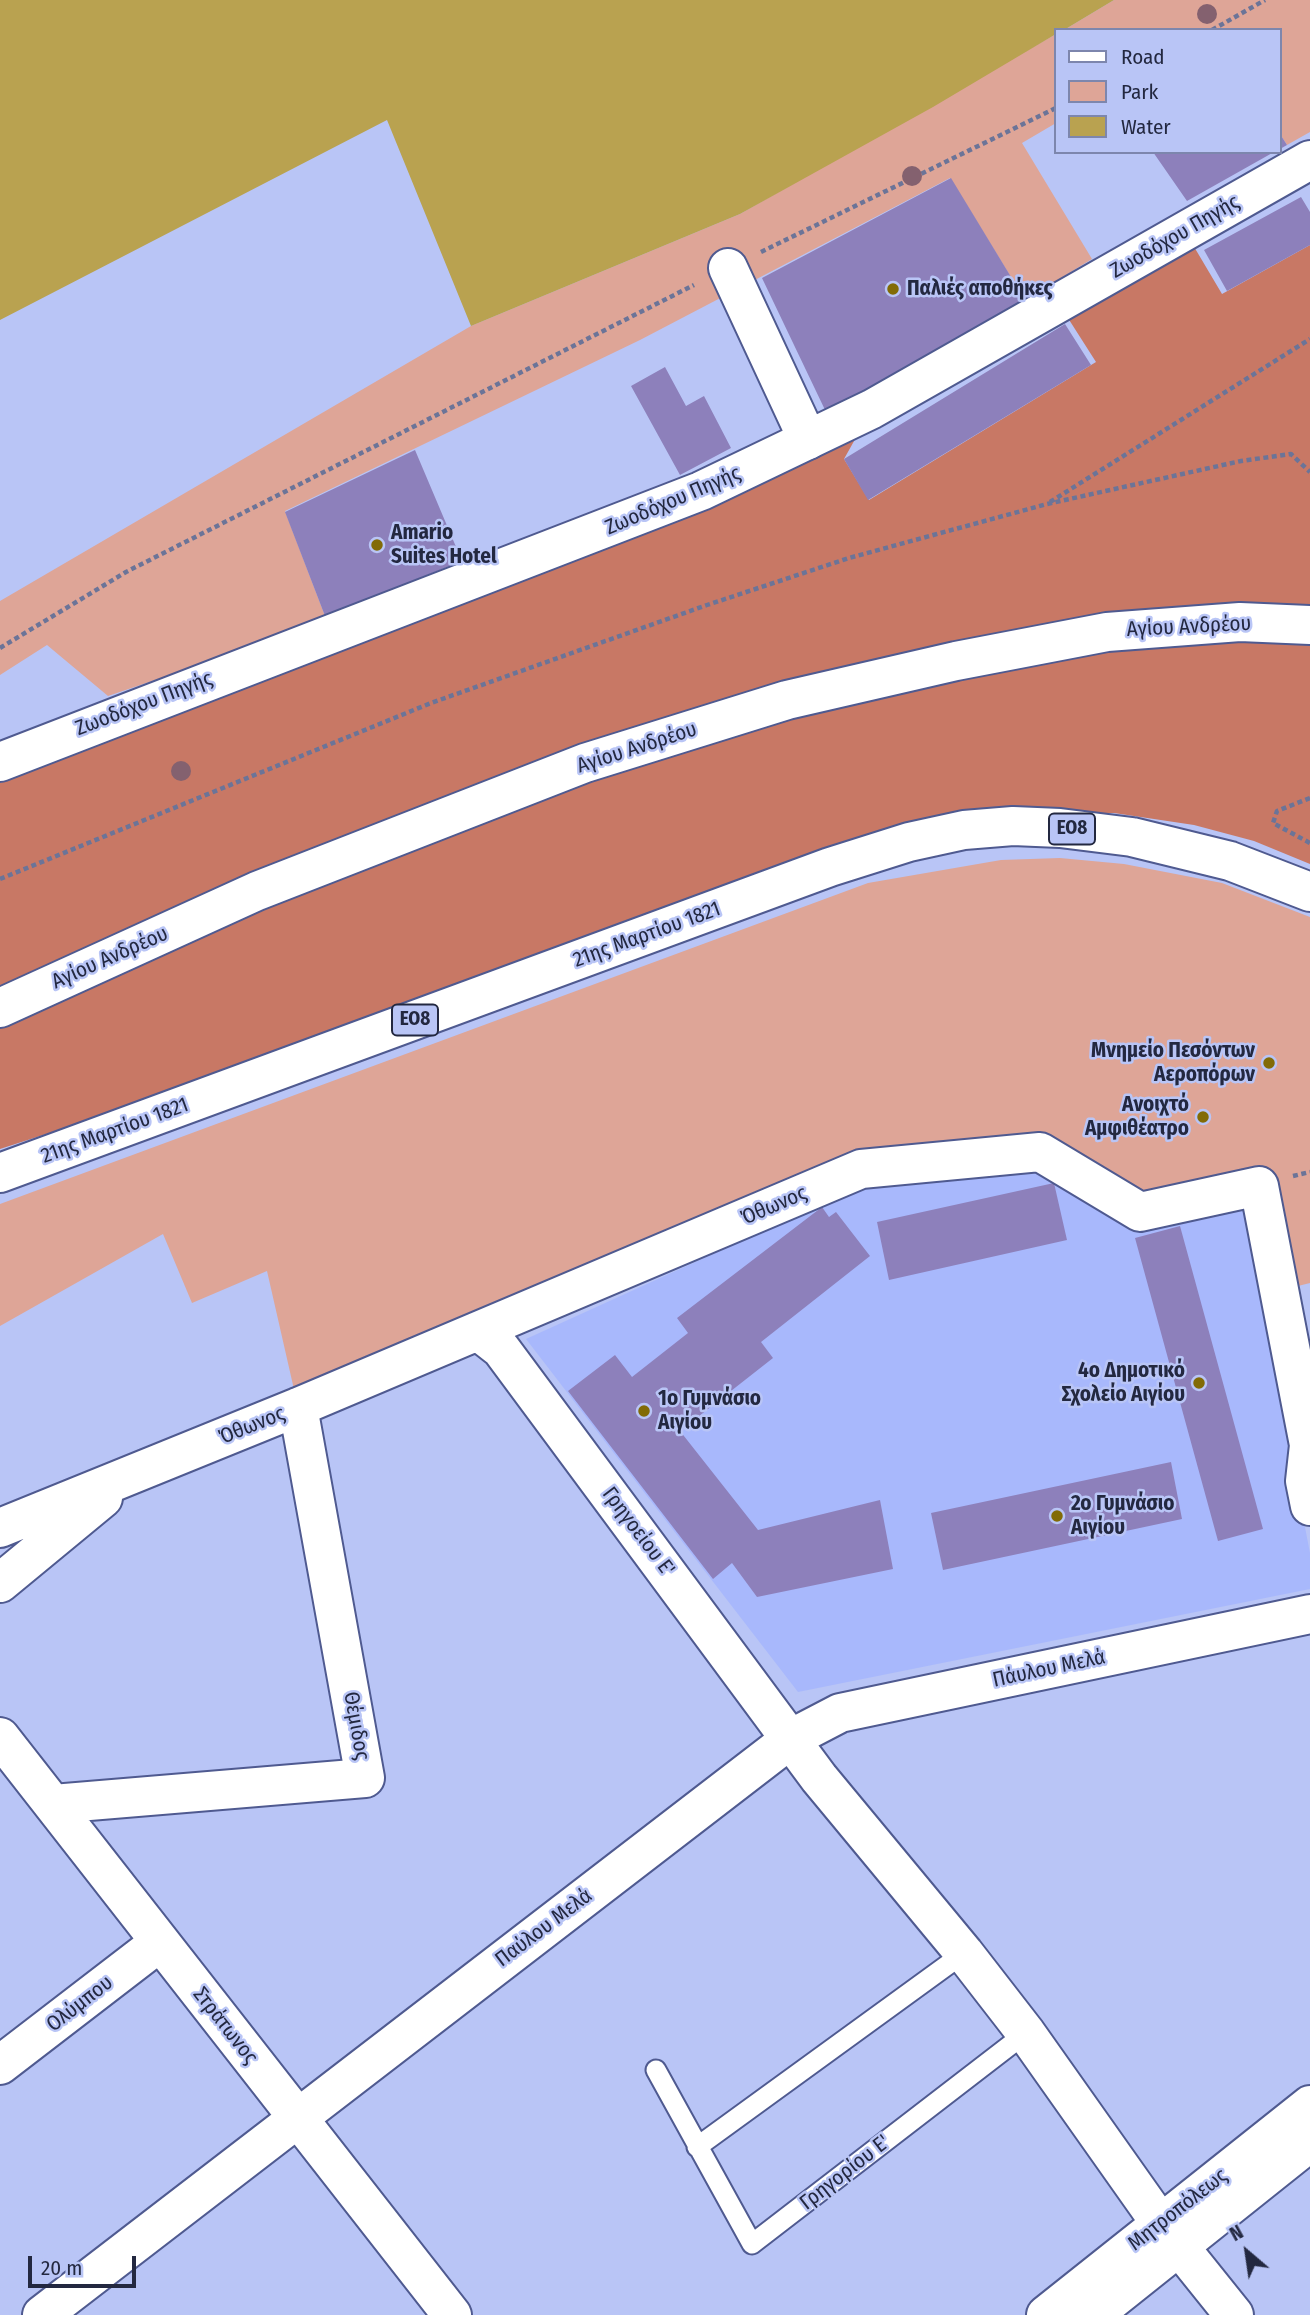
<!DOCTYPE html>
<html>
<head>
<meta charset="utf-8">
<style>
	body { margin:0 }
	#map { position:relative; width:1310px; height:2315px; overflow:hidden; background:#b9c5f6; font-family:"Fira Sans Condensed",sans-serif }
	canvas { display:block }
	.legend { position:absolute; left:1054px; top:28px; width:228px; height:126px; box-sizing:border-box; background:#b9c5f6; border:2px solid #7d86ad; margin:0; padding:9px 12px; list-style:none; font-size:21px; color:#232840 }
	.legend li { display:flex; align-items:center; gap:14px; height:35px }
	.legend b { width:35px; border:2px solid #7d86ad }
	.north { position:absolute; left:1212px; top:2217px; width:70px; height:70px; -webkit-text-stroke:5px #b9c5f6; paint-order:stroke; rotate:331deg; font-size:19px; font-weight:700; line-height:28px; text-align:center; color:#232840 }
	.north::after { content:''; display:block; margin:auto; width:24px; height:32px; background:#232840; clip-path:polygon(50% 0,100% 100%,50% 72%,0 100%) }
	.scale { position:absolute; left:28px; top:2256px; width:108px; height:32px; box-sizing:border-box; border:4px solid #232840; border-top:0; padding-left:9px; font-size:21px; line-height:24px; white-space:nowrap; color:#232840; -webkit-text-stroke:5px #b9c5f6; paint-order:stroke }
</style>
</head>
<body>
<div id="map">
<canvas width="1310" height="2315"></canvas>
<ul class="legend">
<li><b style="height:9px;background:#fff"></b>Road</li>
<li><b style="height:19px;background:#dea597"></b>Park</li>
<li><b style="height:19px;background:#b9a250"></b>Water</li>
</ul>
<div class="north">N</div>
<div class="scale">20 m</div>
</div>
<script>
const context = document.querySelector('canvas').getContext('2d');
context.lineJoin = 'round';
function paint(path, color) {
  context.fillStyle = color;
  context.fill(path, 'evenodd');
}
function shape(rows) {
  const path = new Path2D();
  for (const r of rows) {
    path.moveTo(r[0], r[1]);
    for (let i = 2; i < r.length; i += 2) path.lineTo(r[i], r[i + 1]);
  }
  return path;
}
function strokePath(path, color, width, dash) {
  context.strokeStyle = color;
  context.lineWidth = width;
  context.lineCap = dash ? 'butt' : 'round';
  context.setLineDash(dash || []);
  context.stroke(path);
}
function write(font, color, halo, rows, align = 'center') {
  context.font = font + ' "Fira Sans Condensed",sans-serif';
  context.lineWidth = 5;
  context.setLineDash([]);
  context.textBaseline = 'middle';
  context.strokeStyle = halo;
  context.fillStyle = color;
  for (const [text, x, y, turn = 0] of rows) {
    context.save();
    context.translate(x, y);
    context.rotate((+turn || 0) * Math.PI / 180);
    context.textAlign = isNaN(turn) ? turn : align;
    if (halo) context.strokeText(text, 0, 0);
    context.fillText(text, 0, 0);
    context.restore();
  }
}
const built = shape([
	[1036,1169,1242,1203,1310,1553,1310,1589,798,1692,526,1339,867,1184]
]);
const green = shape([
	[1114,0,1310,0,1310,132,1287,145,1280,134,1280,30,1064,30],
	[1056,34,1056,123,1022,143,1092,259,1025,300,950,178,640,340,285,511,325,616,214,660,108,696,47,645,0,675,0,601,471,326,740,214],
	[1060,858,1124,864,1222,883,1310,917,1310,1283,1278,1291,1258,1186,1140,1212,1040,1152,861,1169,298,1407,267,1271,192,1303,163,1234,0,1326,0,1204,868,883,1001,860]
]);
const forest = shape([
	[1193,245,1222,294,1310,245,1310,864,1254,841,1194,825,1114,813,987,815,723,914,0,1149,0,783,872,409,844,459,869,500,1096,362,1066,315]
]);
const water = shape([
	[0,0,1114,0,1064,30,1056,30,1056,34,933,107,740,214,471,326,387,120,0,320]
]);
const building = shape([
	[1280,134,1287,145,1280,149],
	[1153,152,1274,152,1187,201],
	[951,178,1025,300,826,412,762,278],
	[1301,197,1310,212,1310,245,1227,291,1204,250],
	[1065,324,1091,365,868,500,844,459],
	[665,367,686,406,704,396,731,448,680,475,631,386],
	[415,450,462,561,325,616,285,512],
	[1054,1183,1067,1240,889,1280,877,1222],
	[822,1207,829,1217,836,1212,870,1256,761,1342,773,1358,680,1431,758,1530,880,1500,893,1569,757,1597,732,1563,713,1579,568,1391,615,1355,632,1377,688,1333,677,1318],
	[1180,1226,1263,1529,1218,1541,1135,1238],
	[1171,1462,1182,1519,943,1570,931,1513]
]);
const path = shape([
	[1212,30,1265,0],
	[761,252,1056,108],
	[1050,502,1310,339],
	[0,648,126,572,694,285],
	[1310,798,1277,811,1273,823,1310,843],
	[0,879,431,703,707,605,849,558,1047,504,1241,461,1291,454,1310,472],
	[1293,1176,1310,1172]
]);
const lane = shape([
	[656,2070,752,2244,1026,2033],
	[697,2147,964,1953]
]);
const street = shape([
	[728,268,808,440],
	[0,1008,257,891,585,763,787,700,956,661,1107,632,1240,622,1310,625],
	[478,1331,501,1349,819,1778,964,1953,1026,2033,1161,2224,1234,2315],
	[0,1528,298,1407,861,1169,1040,1152,1140,1212,1259,1186,1309,1445,1305,1481,1310,1506],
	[0,1583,103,1498],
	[0,1737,452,2315],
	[53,1804,365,1778,298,1407],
	[0,2065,160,1942]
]);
const secondary = shape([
	[0,762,701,491,872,409,1310,160],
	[42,2315,792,1738,840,1713,1310,1614],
	[1046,2315,1310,2105],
	[1093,2315,1310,2142]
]);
const primary = shape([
	[0,1173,830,867,909,842,964,830,1013,826,1060,828,1132,837,1230,861,1310,892]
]);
const trees = [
	[1207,14],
	[912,176],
	[181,771]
];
const markers = [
	[893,289,7,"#826b06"],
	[377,545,7,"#826b06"],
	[1269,1063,7,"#826b06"],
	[1203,1117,7,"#826b06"],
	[1199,1383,7,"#826b06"],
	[644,1411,7,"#826b06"],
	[1057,1516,7,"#826b06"]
];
const shields = [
	[1072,829,46],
	[415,1020,46]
];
const shieldNames = [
	["ΕΟ8",1072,829],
	["ΕΟ8",415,1020]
];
const streetNames = [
	["Ζωοδόχου Πηγής",1175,237,-30],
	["Ζωοδόχου Πηγής",673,501,-23],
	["Αγίου Ανδρέου",1189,627,-3],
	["Ζωοδόχου Πηγής",144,704,-21],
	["Αγίου Ανδρέου",637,748,-18],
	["21ης Μαρτίου 1821",647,935,-20],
	["Αγίου Ανδρέου",110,958,-24],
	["21ης Μαρτίου 1821",115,1131,-20],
	["Όθωνος",774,1206,-23],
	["Όθωνος",252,1426,-22],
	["Γρηγοείου Ε'",638,1532,53],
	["Πάυλου Μελά",1049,1669,-12],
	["Θέμιδος",356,1726,80],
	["Παύλου Μελά",544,1928,-37],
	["Ολύμπου",80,2004,-38],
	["Στράτωνος",225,2026,52],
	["Γρηγορίου Ε'",845,2173,-38],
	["Μητροπόλεως",1178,2210,-38]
];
const poiNames = [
	["Παλιές αποθήκες",907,289],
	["Amario",391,533],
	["Suites Hotel",391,557],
	["Μνημείο Πεσόντων",1255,1051,"right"],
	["Αεροπόρων",1255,1075,"right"],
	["Aνοιχτό",1189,1105,"right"],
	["Aμφιθέατρο",1189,1129,"right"],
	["4ο Δημοτικό",1185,1371,"right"],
	["Σχολείο Αιγίου",1185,1395,"right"],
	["1ο Γυμνάσιο",658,1399],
	["Αιγίου",658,1423],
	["2ο Γυμνάσιο",1071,1504],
	["Αιγίου",1071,1528]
];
paint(built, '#a8b8fc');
paint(green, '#dea597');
paint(forest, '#c87865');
paint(water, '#b9a250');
paint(building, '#8d80bb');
strokePath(lane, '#4f5a90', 23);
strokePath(street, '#4f5a90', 42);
strokePath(secondary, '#4f5a90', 42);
strokePath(primary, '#4f5a90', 42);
strokePath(path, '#6b7498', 4.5, [5, 3.5]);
strokePath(lane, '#fff', 19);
strokePath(street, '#fff', 38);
strokePath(secondary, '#fff', 38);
strokePath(primary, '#fff', 38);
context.fillStyle = '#84616f';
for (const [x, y] of trees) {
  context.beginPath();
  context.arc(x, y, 10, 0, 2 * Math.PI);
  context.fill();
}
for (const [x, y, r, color] of markers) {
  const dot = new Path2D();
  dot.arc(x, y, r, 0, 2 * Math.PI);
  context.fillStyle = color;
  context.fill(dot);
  strokePath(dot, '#b9c5f6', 2.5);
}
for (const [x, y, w] of shields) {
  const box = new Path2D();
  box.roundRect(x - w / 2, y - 15.5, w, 31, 5);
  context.fillStyle = '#b9c5f6';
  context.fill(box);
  strokePath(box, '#232840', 2);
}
write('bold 19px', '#232840', null, shieldNames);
write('21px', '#232840', '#b9c5f6', streetNames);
write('bold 21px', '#232840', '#b9c5f6', poiNames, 'left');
</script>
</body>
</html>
